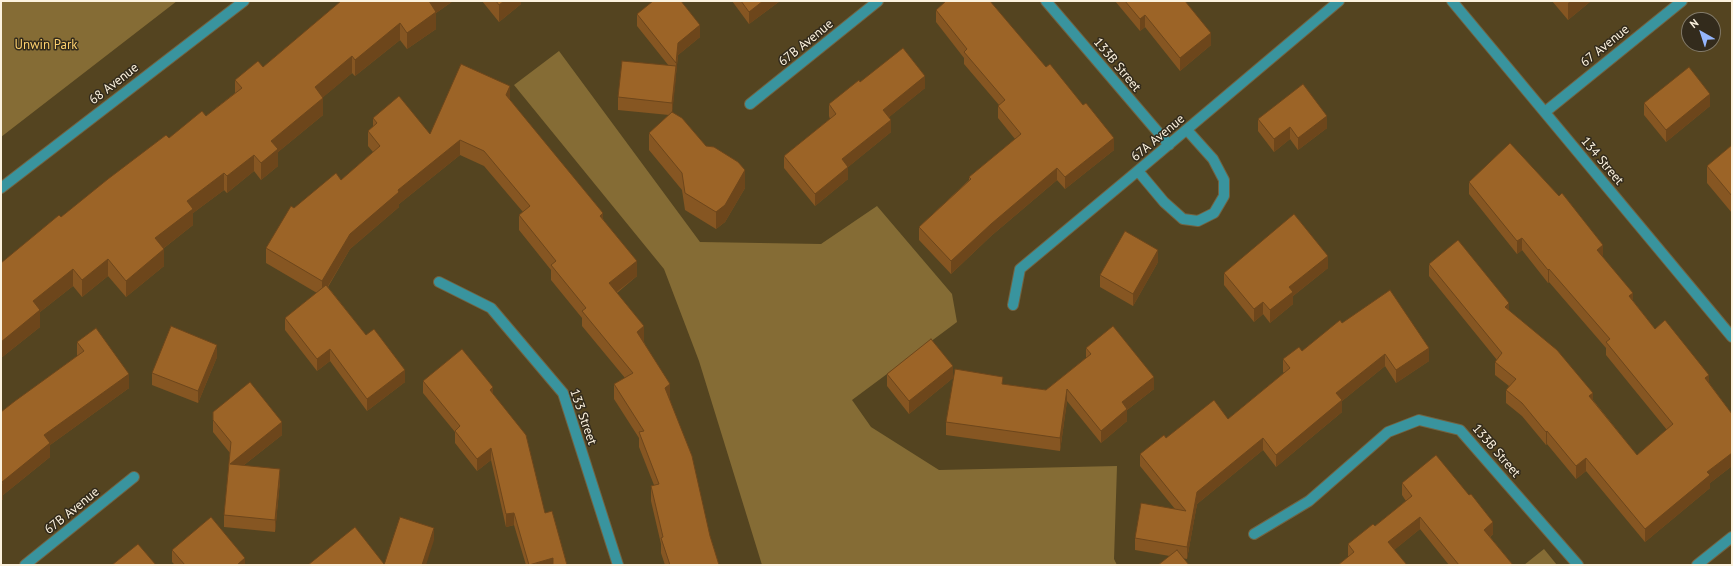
<!DOCTYPE html>
<html>
<head>
<meta charset="utf-8">
<style>
	body { margin:0 }
	#map { position:relative; width:1733px; height:566px; overflow:hidden; background:#544420; font-family:"PT Sans",sans-serif }
	canvas { display:block }
	.frame { position:absolute; inset:0; border:2px solid #fcf2de; pointer-events:none }
	.north { position:absolute; left:1681px; top:12px; width:40px; height:40px; box-sizing:border-box; background:#332b1c; border:1px solid #837b6a; border-radius:50%; rotate:321deg; font-size:11px; font-weight:700; line-height:16px; text-align:center; color:#fcf2de }
	.north::after { content:''; display:block; margin:auto; width:14px; height:18px; background:#95b6fd; clip-path:polygon(50% 0,100% 100%,50% 72%,0 100%) }
</style>
</head>
<body>
<div id="map">
<canvas width="1733" height="566"></canvas>
<div class="frame"></div>
<div class="north">N</div>
</div>
<script>
const context = document.querySelector('canvas').getContext('2d');
context.lineJoin = 'round';
function paint(path, color) {
  context.fillStyle = color;
  context.fill(path, 'evenodd');
}
function shape(rows) {
  const path = new Path2D();
  for (const r of rows) {
    path.moveTo(r[0], r[1]);
    for (let i = 2; i < r.length; i += 2) path.lineTo(r[i], r[i + 1]);
  }
  return path;
}
function strokePath(path, color, width, dash) {
  context.strokeStyle = color;
  context.lineWidth = width;
  context.lineCap = dash ? 'butt' : 'round';
  context.setLineDash(dash || []);
  context.stroke(path);
}
function write(font, color, halo, rows, align = 'center') {
  context.font = font + ' "PT Sans",sans-serif';
  context.lineWidth = 3;
  context.setLineDash([]);
  context.textBaseline = 'middle';
  context.strokeStyle = halo;
  context.fillStyle = color;
  for (const [text, x, y, turn = 0] of rows) {
    context.save();
    context.translate(x, y);
    context.rotate((+turn || 0) * Math.PI / 180);
    context.textAlign = isNaN(turn) ? turn : align;
    if (halo) context.strokeText(text, 0, 0);
    context.fillText(text, 0, 0);
    context.restore();
  }
}
const green = shape([
	[1,1,177,1,1,137],
	[559,51,700,242,821,244,877,206,952,294,957,322,852,400,871,427,939,470,1117,466,1114,559,1117,565,762,565,699,361,664,269,514,85],
	[1544,549,1557,565,1524,565]
]);
const minor = shape([
	[1046,1,1169,145],
	[1452,1,1732,337],
	[750,104,878,1],
	[1545,112,1682,1],
	[1138,171,1164,202,1183,219,1198,221,1214,213,1224,196,1224,180,1213,159,1187,130],
	[1,188,244,1],
	[439,282,491,308,563,393,618,565],
	[1013,305,1020,269,1128,179,1339,1],
	[1254,534,1309,501,1388,432,1419,420,1460,430,1578,565],
	[25,565,134,477],
	[1697,565,1732,537]
]);
const wall = shape([
	[341,1,453,1,436,13,436,29,407,49,400,40,355,76,352,73,323,97,323,115,278,152,278,166,261,180,254,171,227,193,224,190,193,213,193,225,164,248,164,266,126,297,108,276,82,297,73,286,40,312,40,327,1,358,1,263,61,217,169,138,206,116,235,93,235,80,263,67],
	[482,1,521,1,521,4,499,22],
	[732,1,780,1,749,24],
	[1115,1,1185,1,1211,45,1180,71,1145,27,1140,31],
	[1552,1,1591,1,1568,20],
	[936,10,1114,150,1065,189,1057,180,991,236,951,274,919,240,919,227,969,180,969,177,1015,139,998,118,998,106,999,105,964,64,964,58,936,22],
	[637,14,700,37,678,55,672,112,706,146,745,188,725,222,716,229,685,210,682,190,649,150,649,133,669,115,618,110,618,97,669,66,637,26],
	[860,82,925,88,889,117,891,132,848,167,848,179,815,206,784,168,784,156,830,119,829,116,829,104],
	[510,100,603,219,637,276,617,293,644,342,670,399,670,400,710,536,719,565,665,565,661,553,661,544,651,501,651,486,654,485,639,447,639,438,614,399,614,384,625,378,582,326,582,318,551,280,551,270,519,230,519,215,523,212,484,166,460,155,399,204,399,207,350,249,328,287,366,335,405,382,367,411,330,361,317,371,285,330,285,318,317,293,266,263,266,248,294,208,341,180,373,152,368,146,368,131,373,127,373,118,430,134],
	[1644,103,1710,106,1666,142,1644,115],
	[1258,119,1327,128,1298,150,1290,139,1274,152,1258,131],
	[1732,145,1732,213,1707,183,1707,166],
	[1469,182,1603,257,1633,301,1655,329,1709,383,1732,414,1732,466,1710,483,1710,488,1645,542,1586,471,1576,479,1547,444,1546,445,1522,416,1506,403,1506,390,1509,386,1495,375,1495,362,1497,360,1429,276,1429,264,1509,310,1593,400,1637,455,1667,430,1606,355,1606,348,1549,282,1548,283,1522,250,1517,254,1469,194],
	[1158,262,1133,306,1100,287,1100,275],
	[1328,268,1293,296,1293,304,1270,323,1263,314,1254,322,1224,285,1224,273],
	[1342,323,1429,361,1396,383,1385,366,1342,401,1342,412,1276,467,1263,450,1197,504,1187,559,1135,550,1135,538,1175,509,1140,466,1140,454,1166,438,1228,419,1284,373,1283,372,1283,359,1302,351],
	[77,342,129,388,50,445,50,457,3,495,3,499,1,501,1,412,77,356],
	[1086,348,1154,389,1127,410,1127,421,1101,443,1067,401,1060,451,946,435,946,422,1003,384,1046,390,1086,358],
	[217,357,198,403,152,385,152,373],
	[887,374,953,378,909,414,887,386],
	[423,381,493,394,567,565,526,565,514,525,506,527,491,460,477,471,455,443,455,432,423,393],
	[213,412,282,435,244,465,280,481,275,532,224,527,224,515,230,453,213,432],
	[1402,483,1493,534,1490,537,1513,565,1449,565,1420,529,1394,550,1348,557,1348,544,1375,526,1406,501,1402,495],
	[172,550,245,565,175,565,172,562]
]);
const shadedWall = shape([
	[429,1,453,1,436,13,436,29,407,49,407,33],
	[504,1,521,1,521,4,499,22,499,5],
	[763,1,780,1,749,24,749,12],
	[1571,1,1591,1,1568,20,1568,3],
	[1145,15,1145,27,1140,31,1140,19],
	[400,23,400,40,355,76,355,60],
	[700,25,700,37,678,55,676,75,676,63,678,43],
	[1211,33,1211,45,1180,71,1180,58],
	[352,56,352,73,315,104,315,87],
	[676,66,676,78,672,115,672,103],
	[925,76,925,88,883,122,883,110],
	[510,86,510,101,506,95],
	[1710,94,1710,106,1666,142,1666,130],
	[323,98,323,115,278,152,278,166,261,180,261,163,271,141],
	[1327,116,1327,128,1298,150,1298,138],
	[891,120,891,132,842,172,842,159],
	[1290,127,1290,139,1274,152,1274,139],
	[1114,138,1114,150,1065,189,1065,177],
	[460,140,460,155,399,204,399,207,350,249,322,296,322,281,350,234,398,190],
	[254,155,254,171,227,193,227,176],
	[848,167,848,179,815,206,815,194],
	[1057,168,1057,180,991,236,951,274,951,261,991,224],
	[745,170,745,188,725,222,716,229,716,212],
	[224,173,224,190,193,213,193,225,155,255,155,238,187,201],
	[603,213,603,228,600,216],
	[1522,238,1522,250,1517,254,1517,241],
	[1603,245,1603,257,1597,250],
	[164,249,164,266,126,297,126,281],
	[1158,250,1158,262,1133,306,1133,294],
	[1328,256,1328,268,1293,296,1293,304,1270,323,1270,310,1289,287],
	[108,259,108,276,82,297,82,280],
	[637,261,637,276,609,298,609,283],
	[73,269,73,286,40,312,40,327,1,358,1,342,33,301],
	[1549,269,1549,282,1548,283,1548,270],
	[1633,293,1633,306,1629,296],
	[1263,302,1263,314,1254,322,1254,309],
	[1509,303,1509,316,1505,307],
	[644,326,644,342,637,347,637,332],
	[217,345,217,357,198,403,198,391],
	[1429,348,1429,361,1396,383,1396,370],
	[330,349,330,361,317,371,317,359],
	[1385,354,1385,366,1342,401,1342,412,1276,467,1276,455,1336,393],
	[953,366,953,378,909,414,909,401],
	[405,370,405,382,367,411,367,399],
	[129,374,129,388,50,445,50,457,3,495,3,499,1,501,1,486,2,482,44,435],
	[1709,375,1709,388,1705,378],
	[1154,377,1154,389,1127,410,1127,421,1101,443,1101,431,1122,402],
	[670,384,670,399,665,403,665,388],
	[493,387,493,399,490,390],
	[1067,389,1067,401,1060,451,1060,438],
	[1593,393,1593,406,1589,396],
	[282,422,282,435,230,476,230,464],
	[1547,431,1547,444,1546,445,1546,432],
	[1263,438,1263,450,1197,504,1187,559,1187,547,1197,492],
	[491,448,491,460,477,471,477,459],
	[1732,453,1732,466,1710,483,1710,488,1645,542,1645,529,1707,472],
	[1586,458,1586,471,1576,479,1576,466],
	[280,469,280,481,275,532,275,520],
	[514,513,514,525,506,527,506,514],
	[1420,517,1420,529,1388,555,1388,542],
	[1493,522,1493,534,1484,542,1484,530],
	[434,528,434,540,426,565,422,565],
	[245,558,245,565,237,565],
	[553,558,553,565,531,565]
]);
const building = shape([
	[341,1,429,1,436,12,407,33,400,23,355,60,352,56,315,87,323,98,271,141,278,149,261,163,254,155,227,176,224,173,187,201,193,209,155,238,164,249,126,281,108,259,82,280,73,269,33,301,40,310,1,342,1,263,59,215,61,217,108,179,166,135,169,138,202,111,206,116,242,88,235,80,258,61,263,67,341,1],
	[496,1,504,1,499,5,496,1],
	[653,1,681,1,700,25,678,43,676,63,637,14,653,1],
	[741,1,763,1,749,12,741,1],
	[946,1,990,1,1046,67,1050,64,1083,105,1086,103,1114,138,1065,177,1057,168,991,224,951,261,919,227,971,179,969,177,1021,134,998,106,1005,100,964,52,967,49,936,10,946,1],
	[1125,1,1185,1,1211,33,1180,58,1145,15,1140,19,1125,1],
	[903,48,925,76,883,110,891,120,842,159,848,167,815,194,784,156,836,114,829,104,859,80,860,82,903,48],
	[622,61,676,66,672,103,618,97,622,61],
	[461,64,510,86,506,95,603,213,600,216,637,261,609,283,644,326,637,332,670,384,665,388,692,456,710,536,719,565,670,565,661,538,663,537,651,486,659,484,639,432,644,431,614,384,633,373,582,311,586,308,551,265,556,261,519,215,530,206,484,151,460,140,398,190,399,192,350,234,322,281,266,248,291,206,294,208,336,173,341,180,380,146,368,131,377,123,373,118,399,96,430,134,461,64],
	[1689,67,1710,94,1666,130,1644,103,1689,67],
	[1303,84,1327,116,1298,138,1290,127,1274,139,1258,119,1303,84],
	[672,112,682,118,706,146,714,147,738,162,745,170,725,205,716,212,685,193,682,173,649,133,672,112],
	[1510,143,1559,196,1562,193,1603,245,1597,250,1633,293,1629,296,1655,329,1665,320,1709,375,1705,378,1732,414,1732,453,1707,472,1710,475,1645,529,1586,458,1576,466,1547,431,1546,432,1522,403,1506,390,1516,379,1495,362,1502,353,1429,264,1458,240,1509,303,1505,307,1557,350,1593,393,1589,396,1637,455,1673,424,1606,342,1610,339,1549,269,1548,270,1522,238,1517,241,1469,182,1510,143],
	[1732,145,1732,196,1707,166,1732,145],
	[1294,214,1328,256,1289,287,1293,292,1270,310,1263,302,1254,309,1224,273,1294,214],
	[1125,231,1158,250,1133,294,1100,275,1125,231],
	[326,285,366,335,374,329,405,370,367,399,330,349,317,359,285,318,326,285],
	[1390,290,1429,348,1396,370,1385,354,1336,393,1342,400,1276,455,1263,438,1197,492,1187,547,1135,538,1141,503,1186,511,1140,454,1164,435,1166,438,1214,400,1228,419,1290,368,1283,359,1299,347,1302,351,1340,320,1342,323,1390,290],
	[171,326,217,345,198,391,152,373,171,326],
	[1113,326,1154,377,1122,402,1127,409,1101,431,1067,389,1060,438,946,422,955,369,1003,377,1002,384,1046,390,1091,354,1086,348,1113,326],
	[96,328,129,374,44,435,50,443,2,482,3,484,1,486,1,412,15,401,84,351,77,342,96,328],
	[931,339,953,366,909,401,887,374,931,339],
	[462,349,493,387,490,390,526,435,545,513,552,511,567,565,553,565,553,558,529,565,514,513,506,514,491,448,477,459,455,431,460,426,423,381,462,349],
	[250,382,282,422,230,464,280,469,275,520,224,515,231,442,213,420,213,412,250,382],
	[1436,455,1469,495,1471,494,1493,522,1484,530,1513,565,1459,565,1420,517,1388,542,1407,565,1338,565,1354,552,1348,544,1373,524,1375,526,1412,496,1402,483,1436,455],
	[211,517,245,558,237,565,185,565,172,550,211,517],
	[400,517,434,528,422,565,384,565,400,517],
	[355,527,384,564,383,565,308,565,355,527],
	[138,544,156,565,112,565,138,544],
	[1177,550,1189,565,1158,565,1177,550]
]);
const streetNames = [
	["67B Avenue",806,43,-39],
	["67 Avenue",1605,46,-39],
	["133B Street",1117,65,50],
	["68 Avenue",114,84,-38],
	["67A Avenue",1158,138,-40],
	["134 Street",1602,161,50],
	["133 Street",583,417,71],
	["133B Street",1496,451,49],
	["67B Avenue",72,511,-39]
];
const parkNames = [
	["Unwin Park",46,45]
];
paint(green, '#856c35');
strokePath(minor, '#726342', 12);
strokePath(minor, '#39949e', 10);
paint(wall, '#865622');
paint(shadedWall, '#6d461b');
paint(building, '#9c6427');
strokePath(building, '#6d461b', 1);
write('13px', '#fcf2de', '#332b1c', streetNames);
write('13px', '#ffd16e', '#332b1c', parkNames);
</script>
</body>
</html>
